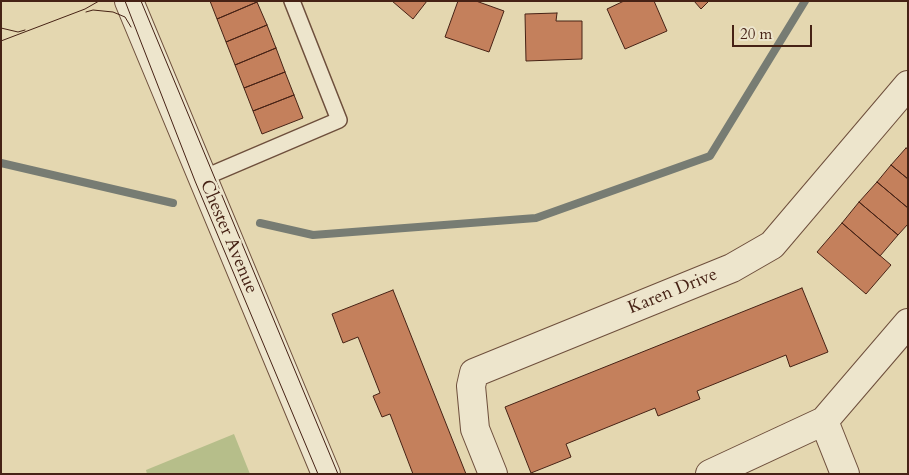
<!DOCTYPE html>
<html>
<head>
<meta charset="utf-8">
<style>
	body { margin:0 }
	#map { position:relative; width:909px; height:475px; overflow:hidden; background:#e4d7b0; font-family:Cardo,serif }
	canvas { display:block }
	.frame { position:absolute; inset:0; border:2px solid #462215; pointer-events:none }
	.scale { position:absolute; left:732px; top:25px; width:80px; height:22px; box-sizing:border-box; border:2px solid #462215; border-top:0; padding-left:6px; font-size:15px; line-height:18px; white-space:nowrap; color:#462215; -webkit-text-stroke:4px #ede5cc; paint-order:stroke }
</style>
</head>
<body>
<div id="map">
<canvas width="909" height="475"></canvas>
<div class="frame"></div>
<div class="scale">20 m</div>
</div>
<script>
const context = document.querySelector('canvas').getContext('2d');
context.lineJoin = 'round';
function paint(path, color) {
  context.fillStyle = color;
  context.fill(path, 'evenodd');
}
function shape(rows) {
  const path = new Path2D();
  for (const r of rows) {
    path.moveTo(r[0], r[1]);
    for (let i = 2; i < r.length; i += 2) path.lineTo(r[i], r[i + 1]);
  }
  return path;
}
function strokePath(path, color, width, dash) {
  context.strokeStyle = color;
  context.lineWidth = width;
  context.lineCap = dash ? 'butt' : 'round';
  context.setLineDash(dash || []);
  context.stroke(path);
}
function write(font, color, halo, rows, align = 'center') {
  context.font = font + ' Cardo,serif';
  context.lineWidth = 5;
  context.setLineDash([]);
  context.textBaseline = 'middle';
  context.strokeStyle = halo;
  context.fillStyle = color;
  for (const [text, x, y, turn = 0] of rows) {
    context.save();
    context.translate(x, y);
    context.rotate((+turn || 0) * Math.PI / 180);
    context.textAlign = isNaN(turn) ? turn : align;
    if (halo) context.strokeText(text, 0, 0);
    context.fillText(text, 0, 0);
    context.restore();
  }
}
const green = shape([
	[234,434,250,474,147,474,146,470]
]);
const stream = shape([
	[1,163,173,203],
	[260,223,313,235,536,218,710,156,805,1]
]);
const building = shape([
	[210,1,257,1,257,2,217,19,210,1],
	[392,1,427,1,413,19,392,1],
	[458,1,476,1,504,11,489,52,445,37,458,1],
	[624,1,654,1,667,31,625,49,607,9,624,1],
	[694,1,709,1,701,9,694,1],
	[257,2,267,25,226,42,217,19,257,2],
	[557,13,556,21,582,21,582,59,526,61,525,14,557,13],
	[267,25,276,48,235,65,226,42,267,25],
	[276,48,285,72,244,88,235,65,276,48],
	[285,72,294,95,253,111,244,88,285,72],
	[294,95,303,118,262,134,253,111,294,95],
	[906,148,908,149,908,179,891,165,906,148],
	[891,165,908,179,908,208,877,182,891,165],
	[877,182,908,208,908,224,898,235,859,202,877,182],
	[859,202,898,235,880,256,842,223,859,202],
	[842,223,891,265,866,294,817,252,842,223],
	[802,288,828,352,790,367,786,355,697,391,700,399,658,416,655,408,566,444,571,457,531,473,505,407,802,288],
	[393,290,466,474,413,474,390,414,382,417,373,396,380,393,358,337,343,343,332,314,393,290]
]);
const lane = shape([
	[203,178,339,120,292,1]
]);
const street = shape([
	[129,1,326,474],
	[824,421,845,474],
	[493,474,475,429,471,386,474,373,732,268,772,245,908,85],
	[710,474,824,421,908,323]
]);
const tram = shape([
	[125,1,195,181,318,474],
	[141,1,338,474],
	[86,12,93,10,113,12,125,17,131,27],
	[1,28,18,32,25,30],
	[1,41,85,9,99,1]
]);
const streetNames = [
	["Chester Avenue",228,237,67],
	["Karen Drive",673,292,-22]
];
paint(green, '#b6be8a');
strokePath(stream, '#777c73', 8);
paint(building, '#c4805c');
strokePath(building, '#462215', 1);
strokePath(lane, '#6e4f3c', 18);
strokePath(street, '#6e4f3c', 30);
strokePath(lane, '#ede5cc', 15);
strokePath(street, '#ede5cc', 28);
strokePath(tram, '#462215', 1);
write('18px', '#462215', '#ede5cc', streetNames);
</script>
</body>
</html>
